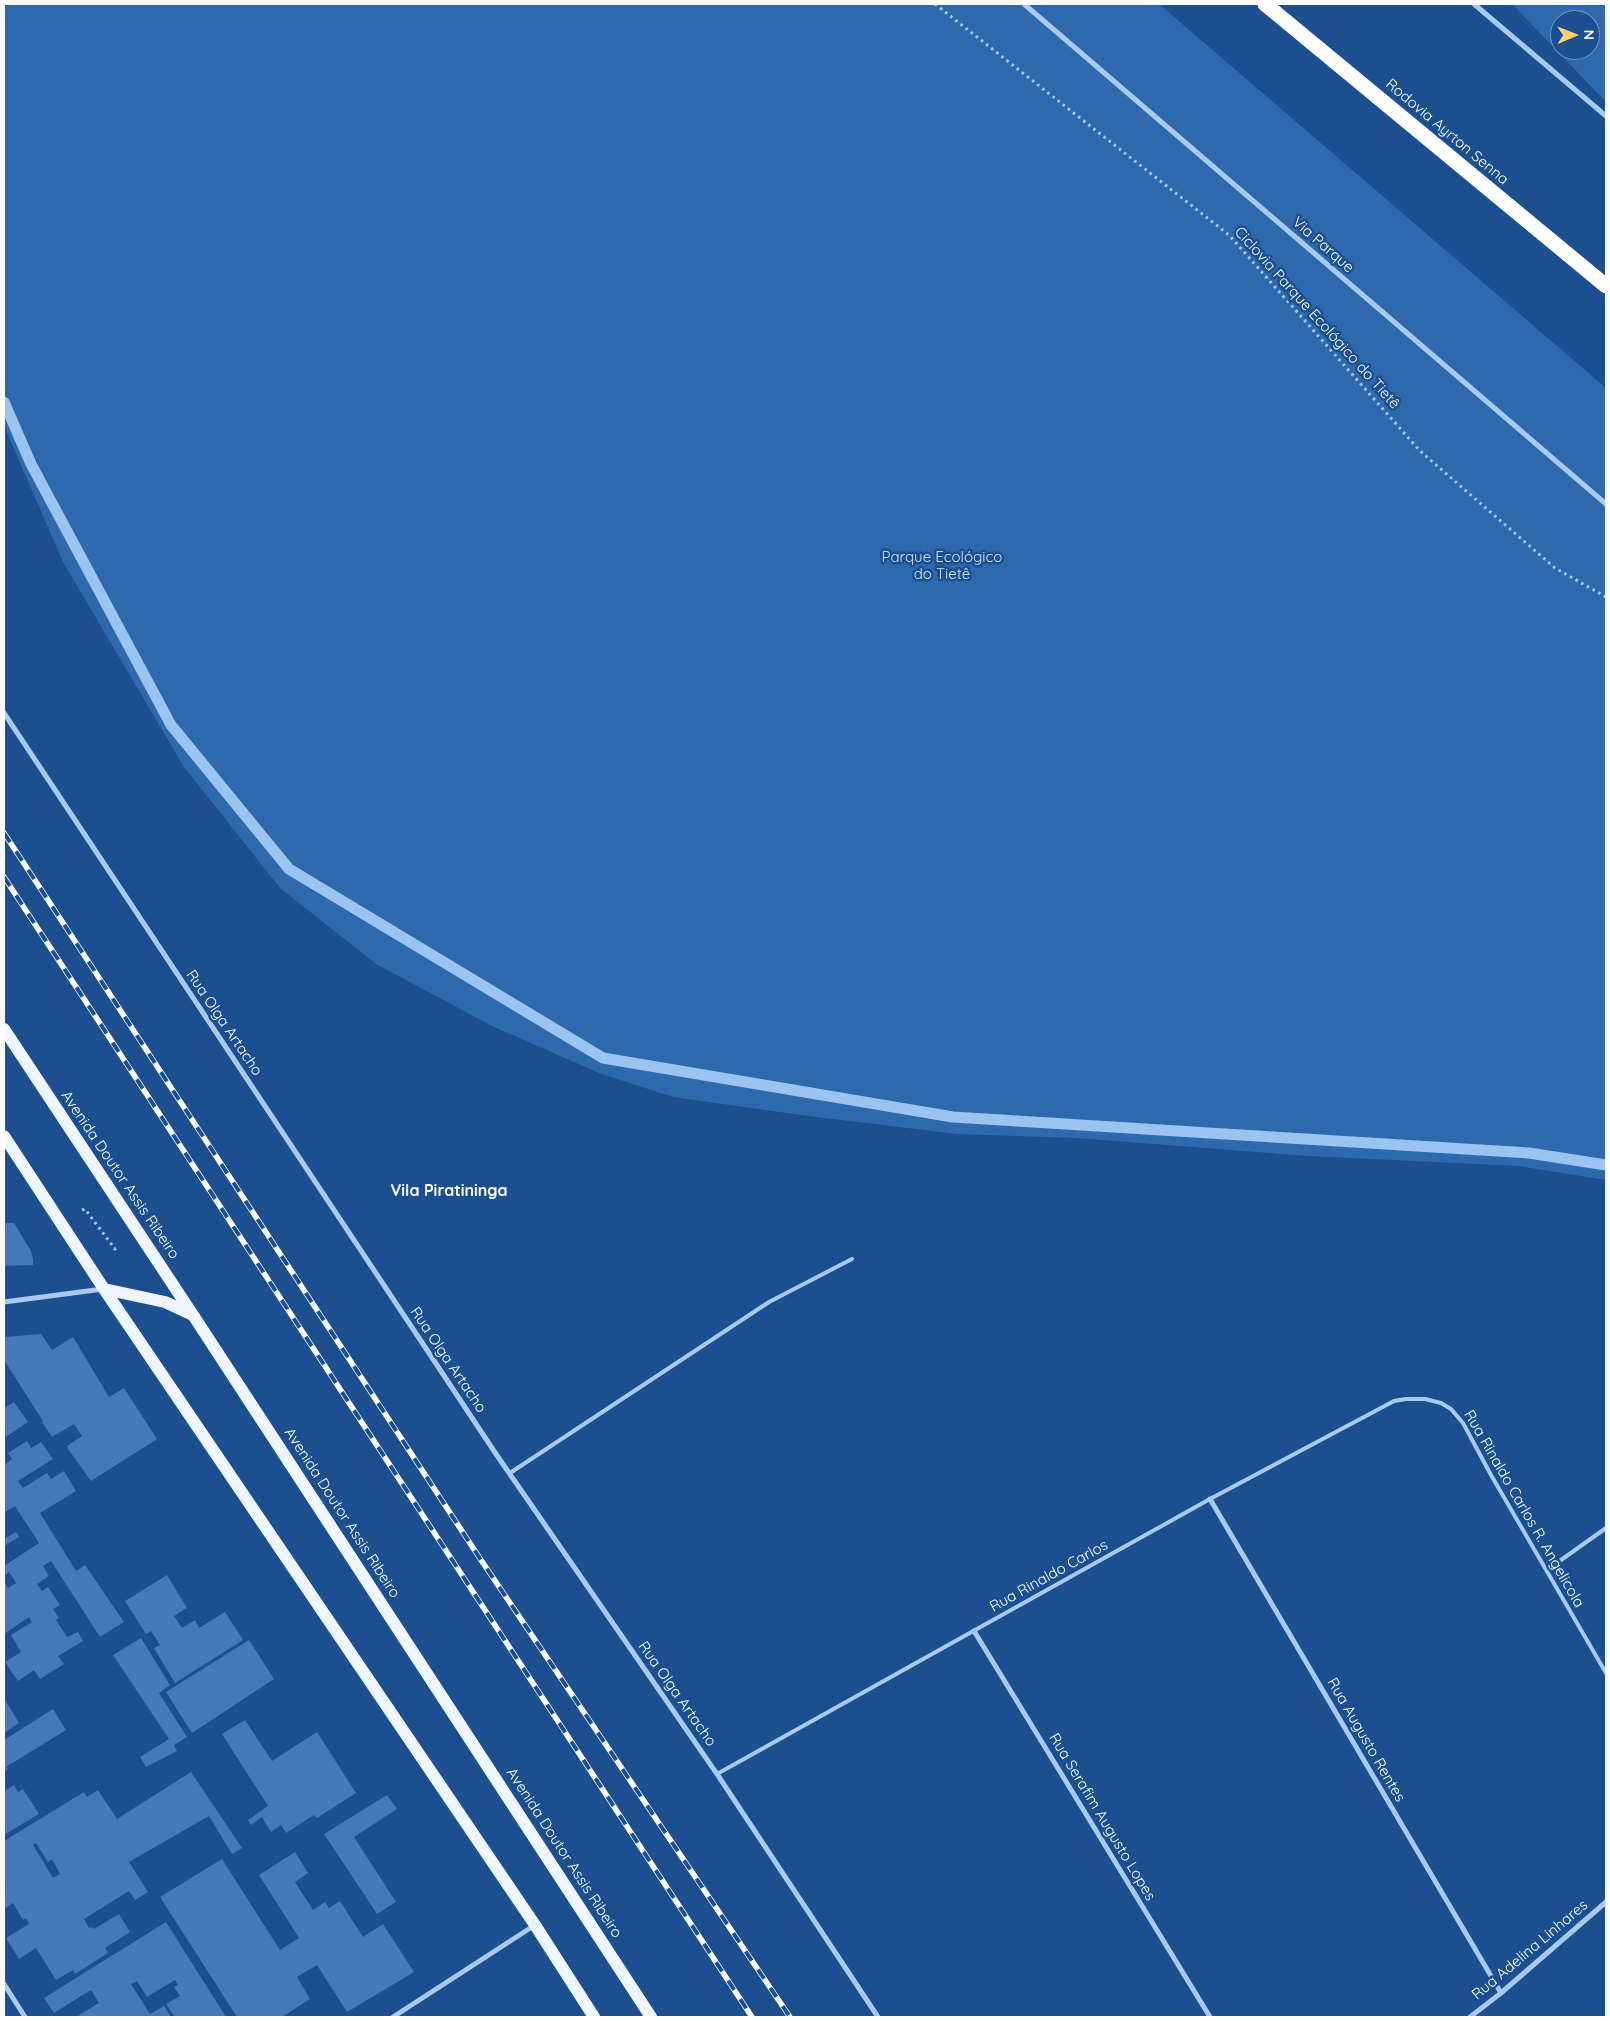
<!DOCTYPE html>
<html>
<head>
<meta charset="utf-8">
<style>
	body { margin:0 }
	#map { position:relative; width:1610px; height:2021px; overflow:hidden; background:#1b4f8f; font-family:Quicksand,sans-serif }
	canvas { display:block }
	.frame { position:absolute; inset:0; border:5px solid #fff; pointer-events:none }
	.north { position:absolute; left:1550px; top:10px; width:50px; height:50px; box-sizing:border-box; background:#1b4f8f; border:1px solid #7695bc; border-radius:50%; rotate:89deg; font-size:14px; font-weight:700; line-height:20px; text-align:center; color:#fff }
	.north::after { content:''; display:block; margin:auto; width:18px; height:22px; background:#ffd166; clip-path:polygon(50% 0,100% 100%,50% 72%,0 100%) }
</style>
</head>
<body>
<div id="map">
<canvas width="1610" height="2021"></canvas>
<div class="frame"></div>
<div class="north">N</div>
</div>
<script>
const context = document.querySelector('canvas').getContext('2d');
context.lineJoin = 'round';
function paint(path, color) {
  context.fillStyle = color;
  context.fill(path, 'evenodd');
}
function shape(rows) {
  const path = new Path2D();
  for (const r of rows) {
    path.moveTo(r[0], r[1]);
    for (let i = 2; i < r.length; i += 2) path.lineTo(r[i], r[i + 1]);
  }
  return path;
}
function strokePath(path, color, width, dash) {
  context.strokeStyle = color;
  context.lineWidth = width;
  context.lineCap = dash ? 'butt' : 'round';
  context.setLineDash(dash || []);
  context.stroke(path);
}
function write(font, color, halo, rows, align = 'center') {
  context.font = font + ' Quicksand,sans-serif';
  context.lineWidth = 5;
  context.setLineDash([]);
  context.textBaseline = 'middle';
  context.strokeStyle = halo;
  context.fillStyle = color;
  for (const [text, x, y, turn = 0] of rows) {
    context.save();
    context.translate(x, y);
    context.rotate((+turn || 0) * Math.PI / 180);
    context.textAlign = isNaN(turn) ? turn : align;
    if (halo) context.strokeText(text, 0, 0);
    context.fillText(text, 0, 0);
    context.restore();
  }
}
const green = shape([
	[4,4,1159,4,1606,388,1606,1180,1518,1166,1308,1156,1077,1138,957,1134,808,1116,673,1097,599,1073,492,1026,376,964,280,888,184,767,63,562,4,426],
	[1512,4,1606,4,1606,102],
	[1560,20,1590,20,1590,50,1560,50]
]);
const stream = shape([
	[4,402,31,464,171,725,289,869,603,1058,953,1117,1529,1153,1606,1165]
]);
const building = shape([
	[4,1223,14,1223,31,1251,33,1259,33,1265,4,1266],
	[41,1334,52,1350,73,1337,109,1397,124,1388,157,1439,91,1481,68,1449,67,1446,82,1436,74,1424,52,1437,42,1422,43,1421,4,1360,4,1337],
	[14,1402,28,1422,4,1438,4,1403,6,1407],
	[27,1441,31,1448,41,1442,53,1459,18,1481,23,1488,47,1473,51,1479,64,1471,76,1491,40,1513,76,1571,85,1565,124,1622,100,1637,51,1561,43,1566,49,1576,37,1584,42,1591,48,1587,60,1605,53,1609,59,1618,56,1620,67,1637,78,1632,83,1641,58,1656,64,1664,40,1679,34,1670,18,1681,5,1662,21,1652,11,1635,32,1622,29,1617,4,1634,4,1582,8,1588,16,1583,9,1572,4,1576,4,1566,39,1543,15,1506,4,1513,5,1491,4,1465,12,1459,8,1453],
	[16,1532,19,1537,4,1546,4,1539],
	[167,1575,187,1608,174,1616,182,1628,195,1620,199,1628,225,1612,243,1640,175,1683,154,1648,160,1645,151,1631,146,1634,125,1601],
	[141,1638,170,1685,159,1693,187,1737,174,1745,177,1751,146,1767,140,1757,169,1739,113,1655],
	[249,1640,274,1679,192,1733,166,1692],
	[4,1698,19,1723,4,1733],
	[53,1709,66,1730,6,1767,8,1769,4,1772,4,1740],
	[245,1720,272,1761,317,1732,356,1793,317,1818,314,1815,286,1833,281,1825,271,1832,262,1817,251,1825,248,1820,268,1806,222,1734],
	[191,1772,242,1848,232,1854,209,1816,129,1862,148,1892,135,1900,129,1891,84,1919,89,1928,92,1927,94,1929,119,1914,130,1932,105,1948,108,1953,75,1974,73,1970,56,1980,36,1948,19,1959,6,1938,29,1924,26,1918,23,1920,13,1903,4,1909,4,1890,6,1888,4,1885,4,1841,84,1792,87,1797,98,1790,117,1819],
	[36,1843,48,1862,52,1859,60,1874,53,1878,33,1845],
	[14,1785,18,1792,23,1789,39,1814,4,1835,4,1791],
	[387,1795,397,1809,354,1837,396,1902,377,1914,324,1834],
	[295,1852,308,1873,295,1882,313,1910,325,1902,329,1908,340,1901,363,1937,383,1924,414,1972,347,2012,317,1965,297,1977,310,1999,282,2017,237,2017,160,1897,222,1859,280,1950,299,1938,259,1875],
	[166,1922,226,2017,175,2017,166,2004,180,1996,174,1987,178,1985,175,1980,147,1997,137,1981,131,1984,150,2014,164,2006,171,2017,76,2017,99,2003,91,1990,54,2013,44,1998]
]);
const path = shape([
	[935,4,1229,235,1420,451,1555,568,1606,597],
	[82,1210,85,1209,115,1249,118,1247]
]);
const service = shape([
	[510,1473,769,1302,852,1259],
	[1547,1570,1606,1528],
	[717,1774,1210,1499,1394,1401,1406,1399,1425,1399,1441,1403,1451,1409,1463,1423,1491,1475,1606,1673]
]);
const minor = shape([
	[1024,4,1606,504],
	[1474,4,1606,116],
	[4,713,496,1454,717,1774,878,2017],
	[4,1302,103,1289],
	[1210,1499,1501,1993],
	[974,1631,1210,2017],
	[4,1984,25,2017],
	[393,2017,535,1925],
	[1470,2017,1501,1993,1606,1902]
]);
const primary = shape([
	[4,1029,193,1315,651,2017],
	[4,1136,104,1289,535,1925,594,2017],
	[104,1289,165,1302,193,1315]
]);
const motorway = shape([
	[1265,4,1606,286]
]);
const rail = shape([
	[4,833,481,1560,790,2017],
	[4,877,752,2017]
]);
const streetNames = [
	["Rodovia Ayrton Senna",1447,132,40],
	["Via Parque",1323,245,41],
	["Ciclovia Parque Ecológico do Tietê",1317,318,48],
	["Rua Olga Artacho",224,1023,56],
	["Avenida Doutor Assis Ribeiro",120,1175,56],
	["Rua Olga Artacho",448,1360,56],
	["Rua Rinaldo Carlos R. Angelicola",1524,1509,60],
	["Avenida Doutor Assis Ribeiro",342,1513,57],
	["Rua Rinaldo Carlos",1049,1576,-29],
	["Rua Olga Artacho",677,1694,55],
	["Rua Augusto Rentes",1366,1740,60],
	["Rua Serafim Augusto Lopes",1102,1817,59],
	["Avenida Doutor Assis Ribeiro",564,1853,57],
	["Rua Adelina Linhares",1530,1950,-40]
];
const parkNames = [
	["Parque Ecológico",942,557],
	["do Tietê",942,574]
];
const neighbourhoodNames = [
	["Vila Piratininga",449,1191]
];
paint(green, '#2e69ad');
strokePath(stream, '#9cc4f0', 11);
paint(building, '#4478b7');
strokePath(path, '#a9c9ee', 3, [2.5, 4]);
strokePath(service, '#a9c9ee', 4);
strokePath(minor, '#a9c9ee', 5);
strokePath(primary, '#f0f6ff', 12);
strokePath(motorway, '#fff', 15);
strokePath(rail, '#fff', 5.5);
strokePath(rail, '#1b4f8f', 4, [11]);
write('15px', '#fff', '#1b4f8f', streetNames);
write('15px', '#cfe3fa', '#1b4f8f', parkNames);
write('bold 16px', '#fff', '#1b4f8f', neighbourhoodNames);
</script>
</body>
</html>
